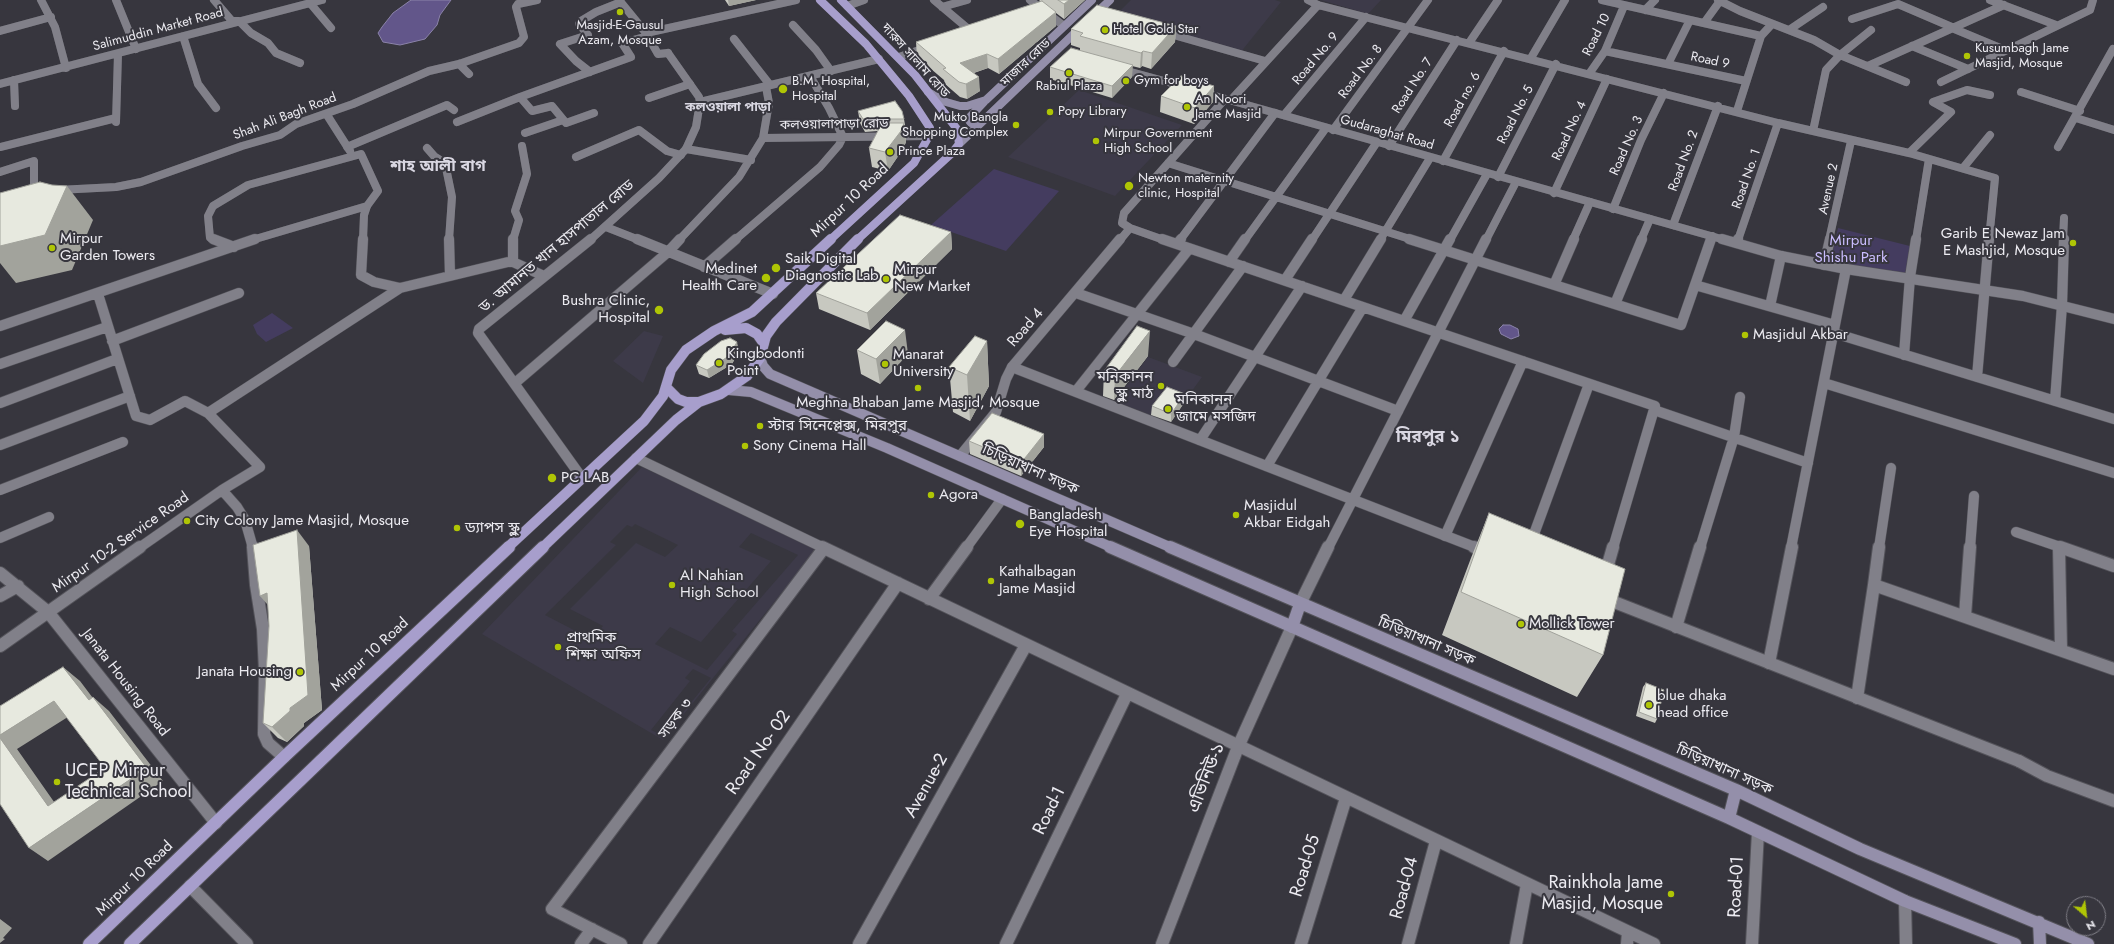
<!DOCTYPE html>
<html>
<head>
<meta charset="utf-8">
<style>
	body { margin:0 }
	#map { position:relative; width:2114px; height:944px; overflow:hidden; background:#37363e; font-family:Jost,sans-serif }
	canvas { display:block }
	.north { position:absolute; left:2066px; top:896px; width:40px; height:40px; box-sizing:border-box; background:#37363e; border:1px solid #7f7e86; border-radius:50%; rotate:152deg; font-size:11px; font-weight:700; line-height:16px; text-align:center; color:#ecebf1 }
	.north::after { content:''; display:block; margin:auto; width:14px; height:18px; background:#afc505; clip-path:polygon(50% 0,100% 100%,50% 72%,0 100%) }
</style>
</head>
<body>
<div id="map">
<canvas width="2114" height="944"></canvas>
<div class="north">N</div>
</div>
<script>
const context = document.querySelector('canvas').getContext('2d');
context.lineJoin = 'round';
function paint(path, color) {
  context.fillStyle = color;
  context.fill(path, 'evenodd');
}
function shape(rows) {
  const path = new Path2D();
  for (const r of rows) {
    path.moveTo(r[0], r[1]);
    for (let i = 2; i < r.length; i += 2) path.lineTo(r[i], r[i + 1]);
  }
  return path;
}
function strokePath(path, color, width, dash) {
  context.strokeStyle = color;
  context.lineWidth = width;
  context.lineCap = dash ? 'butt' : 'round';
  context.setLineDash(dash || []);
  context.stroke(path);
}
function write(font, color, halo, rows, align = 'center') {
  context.font = font + ' Jost,"Noto Sans Bengali",sans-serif';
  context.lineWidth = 4;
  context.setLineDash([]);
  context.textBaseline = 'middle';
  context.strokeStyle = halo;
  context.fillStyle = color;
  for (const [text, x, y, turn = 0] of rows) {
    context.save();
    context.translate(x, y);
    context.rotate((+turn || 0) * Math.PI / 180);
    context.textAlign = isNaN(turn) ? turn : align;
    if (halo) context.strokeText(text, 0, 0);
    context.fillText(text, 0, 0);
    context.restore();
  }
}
const built = shape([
	[1131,0,1275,0,1281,2,1240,53,1114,17],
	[1321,0,1381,0,1368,14],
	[1079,90,1182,125,1115,196,1008,157],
	[644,331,663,336,643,383,613,361],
	[1148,357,1202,377,1184,402,1166,394,1150,415,1115,401],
	[642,467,817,549,663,740,482,634],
	[635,524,678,545,665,557,636,543,570,609,603,626,591,639,545,615,616,545,610,542,627,525,632,527],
	[751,533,798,555,732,631,737,634,707,670,655,644,670,627,701,642,771,561,739,547],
	[693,669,711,678,664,736,651,730,690,681,685,678]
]);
const green = shape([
	[994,169,1059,191,1006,251,931,225],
	[1838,228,1910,246,1905,274,1830,264],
	[272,313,293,328,266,342,257,334,253,325]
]);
const water = shape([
	[411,0,451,0,440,15,437,25,425,39,400,45,383,42,378,33,382,27,393,13,411,0],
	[1503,325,1510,325,1518,329,1519,336,1511,339,1501,334,1499,329,1503,325]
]);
const minorFar2 = shape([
	[41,0,55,27,66,68],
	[116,0,136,49],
	[214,0,232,21,239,21,251,33,268,43,276,53,300,63],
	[619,0,646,33,658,54,668,53],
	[934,0,972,32],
	[1030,0,1064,26],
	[1308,0,1318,5,1778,123,1909,153,1995,178,1989,240],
	[1602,0,1761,36],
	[1718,0,1740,11,1814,40,1840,55,1906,82],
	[1990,0,2056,25],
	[310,3,331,28],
	[847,6,864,0],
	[942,7,967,0],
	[1645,10,1655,0],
	[1852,19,1898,4,1954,28],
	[1704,23,1720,1],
	[793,25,816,50,831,71],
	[1952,28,2005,50],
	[1789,30,1823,7],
	[0,31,51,17],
	[1163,32,1265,61],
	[646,33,796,0],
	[183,36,198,84,216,108],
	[734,39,770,85],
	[1469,43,1498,0],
	[1912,46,1968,69],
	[1605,51,1746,81],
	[899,57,928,47],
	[1531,58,1565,0],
	[459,64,469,74],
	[1668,64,1690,20],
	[1868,66,2004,5],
	[590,72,576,61,560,44,588,35,579,24,581,21,596,12,621,2],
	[1589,74,1605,51,1624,6],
	[14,80,15,106],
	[1941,82,2090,10,2093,0],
	[0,84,322,0],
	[2021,92,2080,111],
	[649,98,690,84],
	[1231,100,1318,5],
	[1737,111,1761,36,1772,24],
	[594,113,566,123,552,106,532,111,520,97,631,57,622,43,648,36],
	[327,115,350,151],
	[1284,115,1366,17],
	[2076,118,2114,130],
	[116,122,118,54],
	[457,122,520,97],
	[1333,130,1428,0],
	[1813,131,1826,70,1840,55,1871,30],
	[525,133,563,120],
	[763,138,929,136],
	[1389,146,1457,40],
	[0,147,116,118],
	[347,147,447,105,454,110],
	[2058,147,2113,49],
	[427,148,434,156,445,163,452,197,449,240],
	[686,149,751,160],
	[1909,153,1951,112,1933,102,1967,90,1990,95],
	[576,157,639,130,667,151,681,155],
	[1443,161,1504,51],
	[1168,163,1413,240],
	[1963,168,1990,135],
	[0,172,34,161,34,191],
	[1498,177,1556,64],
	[58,190,116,187,141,182,242,146,280,135,296,124,353,104,429,71,459,64,519,43,524,37,516,7,518,4,537,0],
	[1554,193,1607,79],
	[1613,209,1641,140,1664,93],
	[1673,225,1718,106],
	[606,227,639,240],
	[216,240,210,238,208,216,213,206,248,185,361,154,378,191,367,206,364,215,363,240],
	[252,240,367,206],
	[513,240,519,220,515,211,527,174,522,146],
	[679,240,739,177,763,138,769,103,766,87],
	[735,240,820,167,839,145,843,137,829,108,810,76],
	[1120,240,1130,228],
	[1164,240,1130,228,1122,223,1124,213,1225,99],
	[1180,240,1275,113],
	[1245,240,1326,128],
	[1312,240,1377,142],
	[1380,240,1430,158],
	[1450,240,1487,174],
	[1573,240,1590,202],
	[1641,240,1650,219],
	[1711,240,1712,236],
	[1738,240,1778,123],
	[1829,240,1851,141],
	[1916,240,1929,159],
	[2063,240,2064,218]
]);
const minorFar1 = shape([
	[213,239,234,247],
	[363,239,361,275,374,282,400,288],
	[449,239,450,275],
	[513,239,513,262],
	[637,239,773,294],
	[1162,239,1655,406,1613,548],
	[1409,239,1681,325,1711,239],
	[1737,243,1738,239],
	[1177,244,1181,239],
	[1229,262,1245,239],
	[1824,265,1830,239],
	[704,267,736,239],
	[1285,280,1312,239],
	[1554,285,1574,239],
	[1695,285,1835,325],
	[1076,293,1194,334,1398,411],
	[98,294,136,416,150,420,185,401,208,413],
	[1344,300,1381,239],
	[1615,304,1642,239],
	[1770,306,1781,256],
	[1404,321,1450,239],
	[0,326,255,239],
	[1834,333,2114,419],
	[112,341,239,293],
	[1904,355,1910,277,1916,239],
	[1173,362,1243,266],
	[0,364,107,327],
	[1977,377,1989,239],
	[515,383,668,252,680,239],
	[1824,383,2114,473],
	[1076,391,1189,249],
	[2055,401,2062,305,2064,239],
	[0,403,117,359],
	[1654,410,1808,463],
	[1200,440,1302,286],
	[0,445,130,396],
	[960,456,996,412,1006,379,1012,367,1120,239],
	[636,458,824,548],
	[1267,466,1363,307],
	[0,490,123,442],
	[222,490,237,507,245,520,253,548],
	[2016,532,2063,548],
	[1445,536,1523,361],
	[0,538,49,517],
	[1530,545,1589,384],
	[139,548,222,490,260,467,208,413,400,288,508,262,513,262,544,276],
	[966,548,1002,499],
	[1700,548,1734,437,1740,397],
	[1791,548,1846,269],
	[1879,548,1891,468],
	[1970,548,1974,496]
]);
const minor = shape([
	[253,547,256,585,263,629,265,671,264,734,268,743,284,757],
	[822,547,1654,944],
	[1879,547,1874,585,2114,669],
	[2060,547,2114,566],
	[2059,548,2061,649],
	[0,573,48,612,216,823],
	[1605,575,1613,547],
	[0,596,18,586],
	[929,599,967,547],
	[1965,616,1970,547],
	[1676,627,1700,547],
	[0,646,140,547],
	[1769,663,1792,547],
	[1857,698,1874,585],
	[2019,761,2047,776,2114,801],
	[1905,901,1906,944],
	[581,944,592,929],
	[621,944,552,909,824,548],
	[649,944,898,583],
	[859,944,1026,645],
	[1006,944,1127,694],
	[1301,944,1346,798],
	[1408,944,1436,841],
	[1516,944,1527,884],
	[1627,944,1628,932],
	[1752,944,1758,832]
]);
const tertiaryFar2 = shape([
	[1120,69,1186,87],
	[1201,92,1725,240],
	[700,102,879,59],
	[590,240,659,178,686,149,696,127,700,102,699,97,668,53],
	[1486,240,1516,182]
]);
const tertiaryFar1 = shape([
	[1722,239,1781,256,1846,269,2023,296,2114,319],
	[1012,367,1477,548],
	[582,478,478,333,479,329,591,239],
	[1328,548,1486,239]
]);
const tertiary = shape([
	[1474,547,1486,552],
	[1604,598,2019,761],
	[1300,604,1328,547],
	[190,886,247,944],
	[1162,944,1238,747,1292,627]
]);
const secondaryFar2 = shape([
	[1094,15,1110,0],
	[928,92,946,102,960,106,967,106,986,100,1092,0],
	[980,123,971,123,968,119,984,102],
	[959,144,1081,27]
]);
const secondaryFar1 = shape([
	[760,358,763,366,770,374,1172,548],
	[729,390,751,392,887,448,1113,548]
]);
const secondary = shape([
	[1110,547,1729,818,1905,901,2015,944],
	[1170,547,1736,790,1860,849,2088,944],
	[1292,627,1300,604],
	[1729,818,1736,790],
	[2039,922,2040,944]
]);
const primaryFar2 = shape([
	[820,0,866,44,909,96,930,128,929,136,914,163,830,240],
	[841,0,915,75,957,129,959,144,951,154,857,240]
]);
const primaryFar1 = shape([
	[725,330,746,328,757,334,764,344],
	[666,387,678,399,686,402,699,402,721,394,747,376,760,358,766,336,776,322,858,239],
	[507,548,644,421,663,396,671,370,686,350,714,331,752,312,831,239],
	[542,548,676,420,699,402]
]);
const primary = shape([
	[89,944,284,757,509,547],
	[130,944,543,547]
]);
const wall = shape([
	[725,0,756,0,729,6],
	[1039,0,1085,0,1064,19,1056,13,1056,26,999,74,988,68,974,73,980,91,967,99,960,97,945,84,944,80,917,57,916,42,1041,2],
	[1176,26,1175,42,1151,69,1142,66,1140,68,1132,66,1132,77,1112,98,1050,79,1050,67,1080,50,1080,48,1071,45,1071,29],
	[1214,86,1213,102,1194,124,1160,112,1161,96],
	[858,111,904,119,906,131,905,131,906,142,903,149,888,171,872,167,869,148,878,131,865,132,860,123],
	[951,232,952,249,870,330,819,309,816,293],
	[987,341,989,386,970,421,953,412,949,367],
	[857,350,908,354,880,384,861,374],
	[739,351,732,364,709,378,699,374,696,365],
	[1148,356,1114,400,1103,396,1104,371],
	[1185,394,1184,403,1171,422,1151,415,1152,406],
	[1044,434,1044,447,1021,476,970,454,969,441],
	[1489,513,1603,655,1577,697,1442,635,1471,558],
	[309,546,322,710,304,723,304,726,287,742,278,738,263,723],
	[1646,683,1657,719,1655,723,1636,716,1643,687]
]);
const shadedWall = shape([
	[728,0,756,0,729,6],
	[1069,0,1085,0,1064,19,1064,4],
	[1056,12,1056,26,999,74,998,59],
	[1176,26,1175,42,1151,69,1152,53],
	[1143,51,1142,66,1140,68,1141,53],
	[987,54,988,68,961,77,960,63],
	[1133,65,1132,77,1112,98,1112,86],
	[979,77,980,91,967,99,966,84],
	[1214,86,1213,102,1194,124,1195,108],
	[904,123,906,142,903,149,888,171,885,152],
	[67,186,93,220,72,270,16,283,0,263,0,246],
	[951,232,952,249,870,330,867,313],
	[905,330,908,354,880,384,876,359],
	[1150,331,1148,356,1114,400,1115,376],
	[987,341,989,386,970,421,967,375],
	[737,342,739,351,732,364,709,378,707,370],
	[1185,394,1184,403,1171,422,1171,414],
	[1044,434,1044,447,1021,476,1021,463],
	[297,530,309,546,322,710,304,723,304,726,287,742,272,727],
	[267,593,274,612,260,596],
	[63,667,80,681,105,714,89,700],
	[93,697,109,711,163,781,48,861,29,848,147,768],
	[54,701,71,715,17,749,66,819,48,806,0,738,0,735],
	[0,919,12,928,3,938,5,939,0,943]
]);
const building = shape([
	[1058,0,1069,0,1064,4,1058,0],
	[1042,1,1056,12,998,59,987,54,960,63,979,77,966,84,959,82,943,69,946,68,916,42,1042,1],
	[1097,5,1176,26,1152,53,1143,51,1141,53,1080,36,1083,33,1071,29,1097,5],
	[1071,48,1133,65,1112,86,1050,67,1071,48],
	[1181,76,1214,86,1195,108,1161,96,1181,76],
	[895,101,902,111,904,119,863,119,858,111,895,101],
	[882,123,904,123,901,131,885,152,869,148,882,123],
	[40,182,52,185,67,186,45,235,0,246,0,193,40,182],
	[900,215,951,232,867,313,816,293,900,215],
	[886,321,905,330,876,359,857,350,886,321],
	[1137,326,1150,331,1115,376,1104,371,1137,326],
	[975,336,987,341,967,375,949,367,975,336],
	[730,338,737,342,729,356,707,370,696,365,704,354,721,341,730,338],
	[1167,387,1185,394,1171,414,1152,406,1167,387],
	[992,413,1044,434,1021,463,969,441,992,413],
	[1489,513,1625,569,1603,655,1461,592,1489,513],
	[297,530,308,695,290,708,290,711,272,727,263,723,269,626,267,593,260,596,253,545,297,530],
	[63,667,89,700,93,697,147,768,29,848,0,804,0,738,48,806,105,768,54,701,0,735,0,706,63,667],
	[1646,683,1664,690,1657,719,1639,712,1646,683]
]);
const markers = [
	[620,12,4,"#afc505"],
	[1105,30,4,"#afc505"],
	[1967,56,4,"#afc505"],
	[1069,73,4,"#afc505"],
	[1126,81,4,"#afc505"],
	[783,89,5,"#afc505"],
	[1187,107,4,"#afc505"],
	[1050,112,4,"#afc505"],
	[1016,125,4,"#afc505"],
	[1096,141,4,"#afc505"],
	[890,152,4,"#afc505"],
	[1129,186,5,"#afc505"],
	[2073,243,4,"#afc505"],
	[52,248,4,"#afc505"],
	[776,268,5,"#afc505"],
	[766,278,5,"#afc505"],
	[886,279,4,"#afc505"],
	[659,310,5,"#afc505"],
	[1745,335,4,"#afc505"],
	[719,363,4,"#afc505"],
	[885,364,4,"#afc505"],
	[1161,386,4,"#afc505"],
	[918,388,4,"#afc505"],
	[1168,409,4,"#afc505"],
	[760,426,4,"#afc505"],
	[745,446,4,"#afc505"],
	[552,478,5,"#afc505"],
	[931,495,4,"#afc505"],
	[1236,515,4,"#afc505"],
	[187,521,4,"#afc505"],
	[1020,524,5,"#afc505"],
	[457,528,4,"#afc505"],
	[991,581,4,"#afc505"],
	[672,585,4,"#afc505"],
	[1521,624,4,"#afc505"],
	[558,647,4,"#afc505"],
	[300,672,4,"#afc505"],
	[1649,705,4,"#afc505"],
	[57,782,4,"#afc505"],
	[1671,894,4,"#afc505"]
];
const farPoinames = [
	["Masjid-E-Gausul",620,26,"center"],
	["Azam, Mosque",620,41,"center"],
	["Hotel Gold Star",1113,30],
	["Kusumbagh Jame",1975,49],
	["Masjid, Mosque",1975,64],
	["Gym for boys",1134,81],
	["B.M. Hospital,",792,82],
	["Hospital",792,97],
	["Rabiul Plaza",1069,87,"center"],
	["An Noori",1195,100],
	["Jame Masjid",1195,115],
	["Popy Library",1058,112],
	["Mukto Bangla",1008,118,"right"],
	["Shopping Complex",1008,133,"right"],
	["Mirpur Government",1104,134],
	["High School",1104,149],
	["Prince Plaza",898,152],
	["Newton maternity",1138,179],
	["clinic, Hospital",1138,194]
];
const farStreetnames = [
	["Salimuddin Market Road",158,30,-15],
	["Road 10",1597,35,-63],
	["Road No. 9",1316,59,-50],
	["দারুস সালাম রোড",915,61,48],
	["Road 9",1710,61,12],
	["মাজার রোড",1026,63,-43],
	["Road No. 8",1361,72,-53],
	["Road No. 7",1413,86,-57],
	["Road no. 6",1463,100,-61],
	["Road No. 5",1516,115,-63],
	["Shah Ali Bagh Road",285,117,-21],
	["কলওয়ালাপাড়া রোড",834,125,-1],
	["Road No. 4",1570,131,-65],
	["Gudaraghat Road",1387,133,16],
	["Road No. 3",1627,146,-66],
	["Road No. 2",1684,161,-70],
	["Road No. 1",1747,179,-71],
	["Avenue 2",1829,189,-78]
];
const farNeighbourhoodnames = [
	["কলওয়ালা পাড়া",728,108]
];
const streetNames = [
	["Mirpur 10 Road",850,201,-43],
	["ড. আমানত খান হাসপাতাল রোড",557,247,-40],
	["Road 4",1026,328,-49],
	["চিড়িয়াখানা সড়ক",1030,470,24],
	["Mirpur 10-2 Service Road",121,543,-35],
	["চিড়িয়াখানা সড়ক",1426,642,23],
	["Mirpur 10 Road",370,655,-43],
	["Janata Housing Road",125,683,52],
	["সড়ক ৩",676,719,-53],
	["চিড়িয়াখানা সড়ক",1724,770,24],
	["Mirpur 10 Road",135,879,-44]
];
const poiNames = [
	["Garib E Newaz Jam",2065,234,"right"],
	["E Mashjid, Mosque",2065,251,"right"],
	["Mirpur",60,239],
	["Garden Towers",60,256],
	["Saik Digital",785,259],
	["Diagnostic Lab",785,276],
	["Medinet",757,269,"right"],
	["Health Care",757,286,"right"],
	["Mirpur",894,270],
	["New Market",894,287],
	["Bushra Clinic,",650,301,"right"],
	["Hospital",650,318,"right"],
	["Masjidul Akbar",1753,335],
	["Kingbodonti",727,354],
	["Point",727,371],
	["Manarat",893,355],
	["University",893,372],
	["মনিকানন",1153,377,"right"],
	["স্কুল মাঠ",1153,394,"right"],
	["মনিকানন",1176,400],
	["জামে মসজিদ",1176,417],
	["Meghna Bhaban Jame Masjid, Mosque",918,403,"center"],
	["স্টার সিনেপ্লেক্স, মিরপুর",768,426],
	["Sony Cinema Hall",753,446],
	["PC LAB",561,478],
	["Agora",939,495],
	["Masjidul",1244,506],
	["Akbar Eidgah",1244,523],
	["Bangladesh",1029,515],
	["Eye Hospital",1029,532],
	["City Colony Jame Masjid, Mosque",195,521],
	["ড্যাপস স্কুল",465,528],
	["Kathalbagan",999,572],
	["Jame Masjid",999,589],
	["Al Nahian",680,576],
	["High School",680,593],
	["Mollick Tower",1529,624],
	["প্রাথমিক",566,638],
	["শিক্ষা অফিস",566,655],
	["Janata Housing",292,672,"right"],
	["blue dhaka",1657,696],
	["head office",1657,713]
];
const parkNames = [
	["Mirpur",1851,241],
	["Shishu Park",1851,258]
];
const farDistrictnames = [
	["শাহ আলী বাগ",438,167]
];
const quarterNames = [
	["মিরপুর ১",1428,438]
];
const nearStreetnames = [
	["Road No- 02",759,753,-55],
	["এভিনিউ-১",1207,778,-69],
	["Avenue-2",927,786,-61],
	["Road-1",1050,811,-64],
	["Road-05",1306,866,-73],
	["Road-01",1737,887,-87],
	["Road-04",1405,888,-75]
];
const nearPoinames = [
	["UCEP Mirpur",65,772],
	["Technical School",65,793],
	["Rainkhola Jame",1663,884,"right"],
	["Masjid, Mosque",1663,905,"right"]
];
paint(built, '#3d3a49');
paint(green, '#443c5f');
paint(water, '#62568a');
strokePath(water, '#8b83a9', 1);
strokePath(minorFar2, '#54535a', 8);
strokePath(minorFar1, '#54535a', 11);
strokePath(minor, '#54535a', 14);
strokePath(tertiaryFar2, '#54535a', 8);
strokePath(tertiaryFar1, '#54535a', 11);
strokePath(tertiary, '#54535a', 14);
strokePath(secondaryFar2, '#54535a', 8);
strokePath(secondaryFar1, '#54535a', 11);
strokePath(secondary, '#54535a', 14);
strokePath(primaryFar2, '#54535a', 8);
strokePath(primaryFar1, '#54535a', 11);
strokePath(primary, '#54535a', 14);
strokePath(minorFar2, '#818089', 8);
strokePath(minorFar1, '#818089', 10);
strokePath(minor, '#818089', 12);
strokePath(tertiaryFar2, '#818089', 8);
strokePath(tertiaryFar1, '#818089', 10);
strokePath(tertiary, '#818089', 12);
strokePath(secondaryFar2, '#948faa', 8);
strokePath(secondaryFar1, '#948faa', 10);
strokePath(secondary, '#948faa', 12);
strokePath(primaryFar2, '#a79ecc', 8);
strokePath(primaryFar1, '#a79ecc', 10);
strokePath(primary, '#a79ecc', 12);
paint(wall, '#c7c8c0');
paint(shadedWall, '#a2a39c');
paint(building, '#e7e9df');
strokePath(building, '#a2a39c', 1);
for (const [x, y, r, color] of markers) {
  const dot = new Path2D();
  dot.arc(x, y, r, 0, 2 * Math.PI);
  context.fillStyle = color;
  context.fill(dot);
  strokePath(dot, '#37363e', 1.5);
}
write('13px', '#ecebf1', '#37363e', farPoinames, 'left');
write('13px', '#ecebf1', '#37363e', farStreetnames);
write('bold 13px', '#d9d7e2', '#37363e', farNeighbourhoodnames);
write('15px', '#ecebf1', '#37363e', streetNames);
write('15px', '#ecebf1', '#37363e', poiNames, 'left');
write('15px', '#cabdfe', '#37363e', parkNames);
write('bold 16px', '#d9d7e2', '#37363e', farDistrictnames);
write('bold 17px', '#d9d7e2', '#37363e', quarterNames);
write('18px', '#ecebf1', '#37363e', nearStreetnames);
write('18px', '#ecebf1', '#37363e', nearPoinames, 'left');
</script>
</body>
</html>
